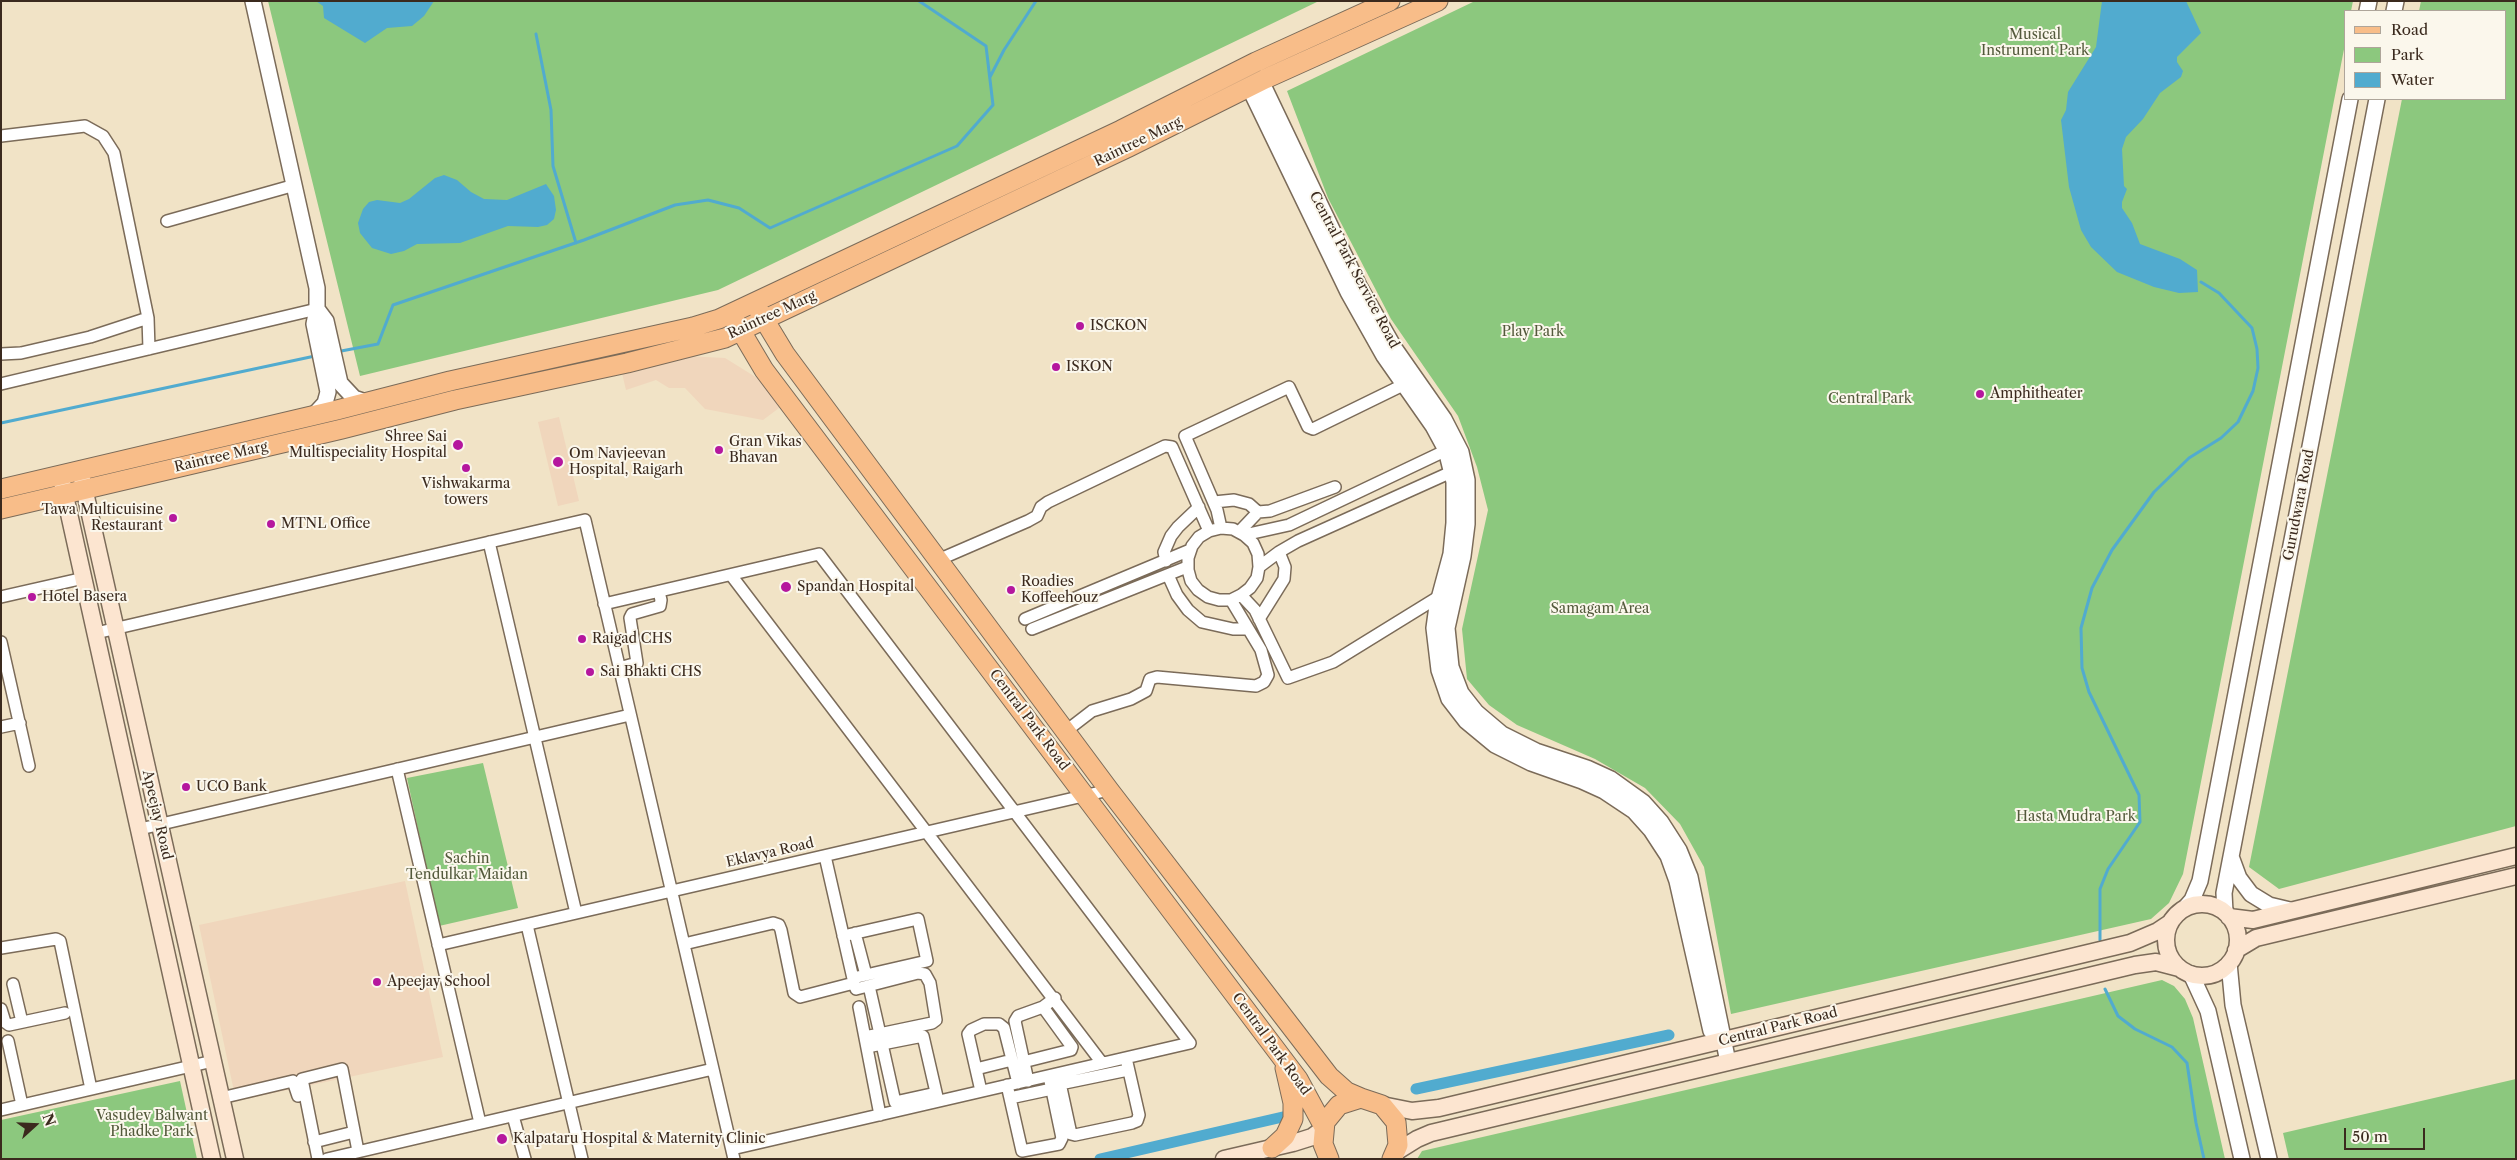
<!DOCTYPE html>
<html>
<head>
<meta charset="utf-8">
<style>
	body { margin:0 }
	#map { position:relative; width:2517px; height:1160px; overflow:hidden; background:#f1e3c6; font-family:"Libre Caslon Text",serif }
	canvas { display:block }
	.frame { position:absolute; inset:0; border:2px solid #3b2a1e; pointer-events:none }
	.legend { position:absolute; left:2344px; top:10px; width:162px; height:90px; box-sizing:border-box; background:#fbf7ec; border:1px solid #aea59a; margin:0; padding:6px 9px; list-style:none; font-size:15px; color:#3b2a1e }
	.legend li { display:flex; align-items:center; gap:10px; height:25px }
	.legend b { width:25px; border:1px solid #aea59a }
	.north { position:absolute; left:10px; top:1100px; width:50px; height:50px; -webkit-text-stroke:4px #fbf7ec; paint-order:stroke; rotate:70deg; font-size:14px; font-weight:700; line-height:20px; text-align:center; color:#3b2a1e }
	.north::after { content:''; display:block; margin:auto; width:18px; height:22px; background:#3b2a1e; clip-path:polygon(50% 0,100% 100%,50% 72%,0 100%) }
	.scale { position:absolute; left:2344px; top:1128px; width:81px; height:22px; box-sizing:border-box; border:2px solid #3b2a1e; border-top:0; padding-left:6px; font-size:15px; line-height:18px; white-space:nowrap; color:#3b2a1e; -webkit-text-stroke:4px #fbf7ec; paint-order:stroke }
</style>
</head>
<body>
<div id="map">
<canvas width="2517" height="1160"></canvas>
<div class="frame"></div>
<ul class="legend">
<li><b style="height:6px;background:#f8bd89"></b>Road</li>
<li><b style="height:14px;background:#8cc87e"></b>Park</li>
<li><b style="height:14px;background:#51abcf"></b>Water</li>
</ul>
<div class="north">N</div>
<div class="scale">50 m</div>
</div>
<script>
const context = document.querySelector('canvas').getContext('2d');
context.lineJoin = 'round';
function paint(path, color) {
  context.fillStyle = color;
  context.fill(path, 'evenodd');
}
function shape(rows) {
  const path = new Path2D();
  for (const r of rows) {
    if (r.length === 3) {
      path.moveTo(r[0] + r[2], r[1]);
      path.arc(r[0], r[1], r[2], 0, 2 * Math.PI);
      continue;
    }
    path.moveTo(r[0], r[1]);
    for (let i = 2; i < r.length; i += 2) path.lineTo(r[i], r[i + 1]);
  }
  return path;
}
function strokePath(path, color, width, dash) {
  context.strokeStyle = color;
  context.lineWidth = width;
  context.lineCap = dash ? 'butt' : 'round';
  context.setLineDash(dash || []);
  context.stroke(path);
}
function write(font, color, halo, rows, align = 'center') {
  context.font = font + ' "Libre Caslon Text",serif';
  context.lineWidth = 4;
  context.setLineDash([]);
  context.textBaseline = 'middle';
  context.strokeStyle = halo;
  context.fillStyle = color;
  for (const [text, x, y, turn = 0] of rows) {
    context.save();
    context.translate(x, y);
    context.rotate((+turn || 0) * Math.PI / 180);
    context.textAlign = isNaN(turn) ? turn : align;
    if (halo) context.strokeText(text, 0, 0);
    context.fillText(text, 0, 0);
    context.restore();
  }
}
const built = shape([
	[685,356,725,358,754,376,778,396,779,408,763,420,705,409,685,388,669,388,656,380,626,390,622,373,643,370],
	[559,417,579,501,558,506,538,422],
	[405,881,443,1057,236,1101,199,925]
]);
const green = shape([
	[268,1,1319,1,718,290,360,376],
	[1475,1,2353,1,2351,11,2346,11,2346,39,2183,874,2169,903,2151,919,1731,1014,1704,867,1680,824,1645,788,1595,759,1517,725,1489,705,1467,679,1462,629,1488,510,1477,467,1458,416,1391,319,1328,198,1287,91],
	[2421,1,2516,1,2516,826,2279,889,2249,867,2402,99,2506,99,2506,11,2419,11],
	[483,763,518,908,439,926,407,778],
	[2162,980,2174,986,2185,999,2193,1018,2225,1159,1417,1159,1422,1151],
	[2516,1079,2516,1159,2289,1159,2283,1133],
	[180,1081,197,1159,1,1159,1,1120]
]);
const water = shape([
	[316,1,434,1,424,16,412,26,387,28,365,43,324,18,323,6],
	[2102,1,2186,1,2201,33,2177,57,2177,62,2183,71,2181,77,2160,93,2143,119,2126,137,2122,149,2124,186,2127,189,2122,202,2122,208,2132,223,2140,244,2180,259,2197,270,2198,292,2179,293,2154,287,2117,272,2091,247,2081,230,2069,187,2061,120,2066,110,2068,92,2096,47],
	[444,175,457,180,471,192,484,199,507,200,546,184,554,196,556,210,554,219,547,225,538,227,508,226,460,243,417,244,404,251,391,254,372,248,360,233,358,223,363,209,369,202,377,200,400,203,409,199,435,178]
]);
const stream = shape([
	[536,34,551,110,553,166,576,243],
	[990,77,1004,50,1036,1],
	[336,352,378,344,393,305,584,240,675,205,708,200,739,208,770,228,957,146,993,105,986,46,919,1],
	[1,423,315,356],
	[2100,940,2100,889,2108,869,2140,822,2139,795,2089,692,2082,668,2081,628,2092,588,2112,550,2154,492,2189,458,2221,438,2238,422,2253,391,2258,368,2257,349,2252,328,2219,293,2201,282],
	[2105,989,2118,1016,2135,1029,2172,1047,2187,1063,2196,1123,2204,1159]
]);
const canal = shape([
	[1416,1089,1669,1035],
	[1100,1159,1287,1116]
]);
const minor = shape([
	[1,136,85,126,103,136,114,153,148,318,149,349],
	[167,221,295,185],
	[1,354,21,353,90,337,148,318],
	[1,384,317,309],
	[1214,502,1234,500,1249,504,1258,512],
	[1221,528,1217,510,1185,436,1289,387,1308,427,1313,429,1403,385],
	[1239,532,1258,512,1270,511,1335,487],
	[1244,535,1289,525,1451,448],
	[489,542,576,913],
	[938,560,1028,521,1037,516,1041,507,1048,502,1165,446,1172,447,1209,531],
	[1166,561,1164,552,1171,536,1178,527,1199,507],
	[1259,567,1258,554,1253,543,1244,535,1233,529,1221,528,1209,531,1199,537,1192,546,1188,558,1188,570,1191,581,1198,590,1208,597,1219,600,1231,600,1241,595,1250,588,1257,578,1259,567,1279,552,1298,541,1458,469],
	[731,575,1102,1063],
	[1168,575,1177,595,1188,610,1202,622,1233,629,1247,629],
	[1241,595,1255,610,1288,678,1333,662,1440,596],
	[1,597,84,578],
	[604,604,819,554,1190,1043,732,1149],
	[1025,619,1190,550],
	[1259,619,1284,579,1285,567,1279,552],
	[1032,629,1187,567],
	[96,633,585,520,734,1159],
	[1,642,29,766],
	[619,668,637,663,630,618,632,614,660,606,661,600,659,592],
	[1,727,20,723],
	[1066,731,1092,711,1131,699,1146,691,1150,679,1157,677,1256,686,1264,682,1268,675,1261,650,1231,600],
	[397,769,480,1123],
	[140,829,630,715],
	[825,856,854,983],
	[527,925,582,1159],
	[855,933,866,975],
	[843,936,918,919,927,961,853,978],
	[684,944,773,923,779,925,781,930,794,993,800,997,854,983],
	[438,945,1109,790],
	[1,948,56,939,60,941,91,1089],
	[13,984,22,1022],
	[869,986,880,1034],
	[856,989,918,973,925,974,930,983,936,1020,932,1023,865,1037],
	[859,1007,880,1115],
	[1,1009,5,1022,9,1025,65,1013],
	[8,1041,22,1105],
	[882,1044,895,1102,936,1093],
	[867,1047,923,1036,938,1101],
	[1023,1062,1071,1050,1072,1047,1043,1007],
	[976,1069,1012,1060],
	[1058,1074,1071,1134,1075,1135,1132,1123,1137,1121,1139,1115,1126,1058],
	[1028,1081,1015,1021,1018,1016,1043,1007,1055,998],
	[1060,1084,1128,1070],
	[1007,1085,1022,1151,1059,1144,1062,1138,1049,1076],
	[981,1091,968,1034,971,1030,984,1024,999,1024,1004,1028,1018,1083],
	[221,1098,293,1081,298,1096],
	[1010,1098,1052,1089],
	[1,1110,213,1061],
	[513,1116,525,1159],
	[314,1142,354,1132],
	[318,1159,302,1079,342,1069,358,1151],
	[327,1159,713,1069]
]);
const tertiary = shape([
	[253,1,317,288,317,309,314,324,328,392,325,403,313,416],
	[2367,11,2369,1],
	[2394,11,2396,1],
	[1261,81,1359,286,1395,349,1444,419,1461,452,1467,480,1467,524,1463,556,1447,628,1451,667,1461,693,1476,712,1502,734,1536,751,1587,768,1611,779,1643,802,1661,822,1679,850,1690,877,1728,1062],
	[1249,87,1348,292,1384,356,1433,426,1446,450,1454,482,1454,523,1451,554,1437,606,1434,628,1439,670,1449,699,1466,721,1495,745,1531,763,1582,781,1604,791,1634,811,1651,830,1668,856,1677,881,1711,1031],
	[317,309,326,321,340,383,354,398,366,402],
	[2232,859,2239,878,2251,894,2269,905,2290,910],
	[2185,908,2192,900,2200,881,2350,99],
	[2225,912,2224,893,2377,99],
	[2229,963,2233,1005,2269,1159],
	[2191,974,2208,1011,2242,1159]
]);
const secondary = shape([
	[80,470,235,1159],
	[62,482,212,1159],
	[2202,940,36],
	[2229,917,2253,920,2516,856],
	[2236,950,2256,938,2516,876],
	[1382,1105,1412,1111,1439,1108,2130,943,2158,931,2170,923],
	[1396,1152,1417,1139,1431,1133,2135,965,2156,962,2179,968],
	[1224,1159,1293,1143,1312,1137,1323,1129]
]);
const primary = shape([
	[759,311,785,354,1109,790,1329,1076,1347,1092,1361,1098],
	[735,321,764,370,1298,1079,1324,1127],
	[1,489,337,410,450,381,693,327,719,319,1121,130,1256,62,1390,1],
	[1,509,342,429,455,400,627,363,725,338,1129,147,1265,79,1438,1],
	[1272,1148,1285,1136,1293,1119,1293,1103,1285,1068],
	[1329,1159,1323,1144,1325,1122,1339,1105,1361,1098,1382,1105,1396,1122,1398,1145,1392,1159]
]);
const markers = [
	[1080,326,5,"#b5179e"],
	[1056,367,5,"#b5179e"],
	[1980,394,5,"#b5179e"],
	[458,445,6,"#b5179e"],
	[719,450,5,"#b5179e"],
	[558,462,6,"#b5179e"],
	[466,468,5,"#b5179e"],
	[173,518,5,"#b5179e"],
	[271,524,5,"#b5179e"],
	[786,587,6,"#b5179e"],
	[1011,590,5,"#b5179e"],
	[32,597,5,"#b5179e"],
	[582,639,5,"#b5179e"],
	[590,672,5,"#b5179e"],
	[186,787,5,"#b5179e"],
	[377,982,5,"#b5179e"],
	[502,1139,6,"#b5179e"]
];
const parkNames = [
	["Musical",2035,35],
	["Instrument Park",2035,51],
	["Play Park",1533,332],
	["Central Park",1870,399],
	["Samagam Area",1600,609],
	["Hasta Mudra Park",2076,817],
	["Sachin",467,859],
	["Tendulkar Maidan",467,875],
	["Vasudev Balwant",152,1116],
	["Phadke Park",152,1132]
];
const streetNames = [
	["Raintree Marg",1138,142,-26],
	["Central Park Service Road",1354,270,62],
	["Raintree Marg",772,315,-25],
	["Raintree Marg",221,457,-13],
	["Gurudwara Road",2299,505,-79],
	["Central Park Road",1029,720,53],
	["Apeejay Road",157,815,77],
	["Eklavya Road",770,853,-13],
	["Central Park Road",1778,1027,-14],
	["Central Park Road",1271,1044,54]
];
const poiNames = [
	["ISCKON",1090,326],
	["ISKON",1066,367],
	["Amphitheater",1990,394],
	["Shree Sai",447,437,"right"],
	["Multispeciality Hospital",447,453,"right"],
	["Gran Vikas",729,442],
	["Bhavan",729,458],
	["Om Navjeevan",569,454],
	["Hospital, Raigarh",569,470],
	["Vishwakarma",466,484,"center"],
	["towers",466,500,"center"],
	["Tawa Multicuisine",163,510,"right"],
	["Restaurant",163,526,"right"],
	["MTNL Office",281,524],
	["Roadies",1021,582],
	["Koffeehouz",1021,598],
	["Spandan Hospital",797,587],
	["Hotel Basera",42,597],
	["Raigad CHS",592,639],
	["Sai Bhakti CHS",600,672],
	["UCO Bank",196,787],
	["Apeejay School",387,982],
	["Kalpataru Hospital & Maternity Clinic",513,1139]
];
paint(built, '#f0d6bc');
paint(green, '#8cc87e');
paint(water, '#51abcf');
strokePath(stream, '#51abcf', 3);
strokePath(canal, '#51abcf', 11);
strokePath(minor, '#7b6b59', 14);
strokePath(tertiary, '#7b6b59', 18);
strokePath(secondary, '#7b6b59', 19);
strokePath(primary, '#7b6b59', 21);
strokePath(minor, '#fff', 11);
strokePath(tertiary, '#fff', 15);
strokePath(secondary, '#fce5d0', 16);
strokePath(primary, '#f8bd89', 19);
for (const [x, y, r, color] of markers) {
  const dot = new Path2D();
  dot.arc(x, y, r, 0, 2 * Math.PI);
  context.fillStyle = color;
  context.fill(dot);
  strokePath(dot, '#fbf7ec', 2);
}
write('14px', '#53593b', '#fbf7ec', parkNames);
write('14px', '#3b2a1e', '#fbf7ec', streetNames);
write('14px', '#3b2a1e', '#fbf7ec', poiNames, 'left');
</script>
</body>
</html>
